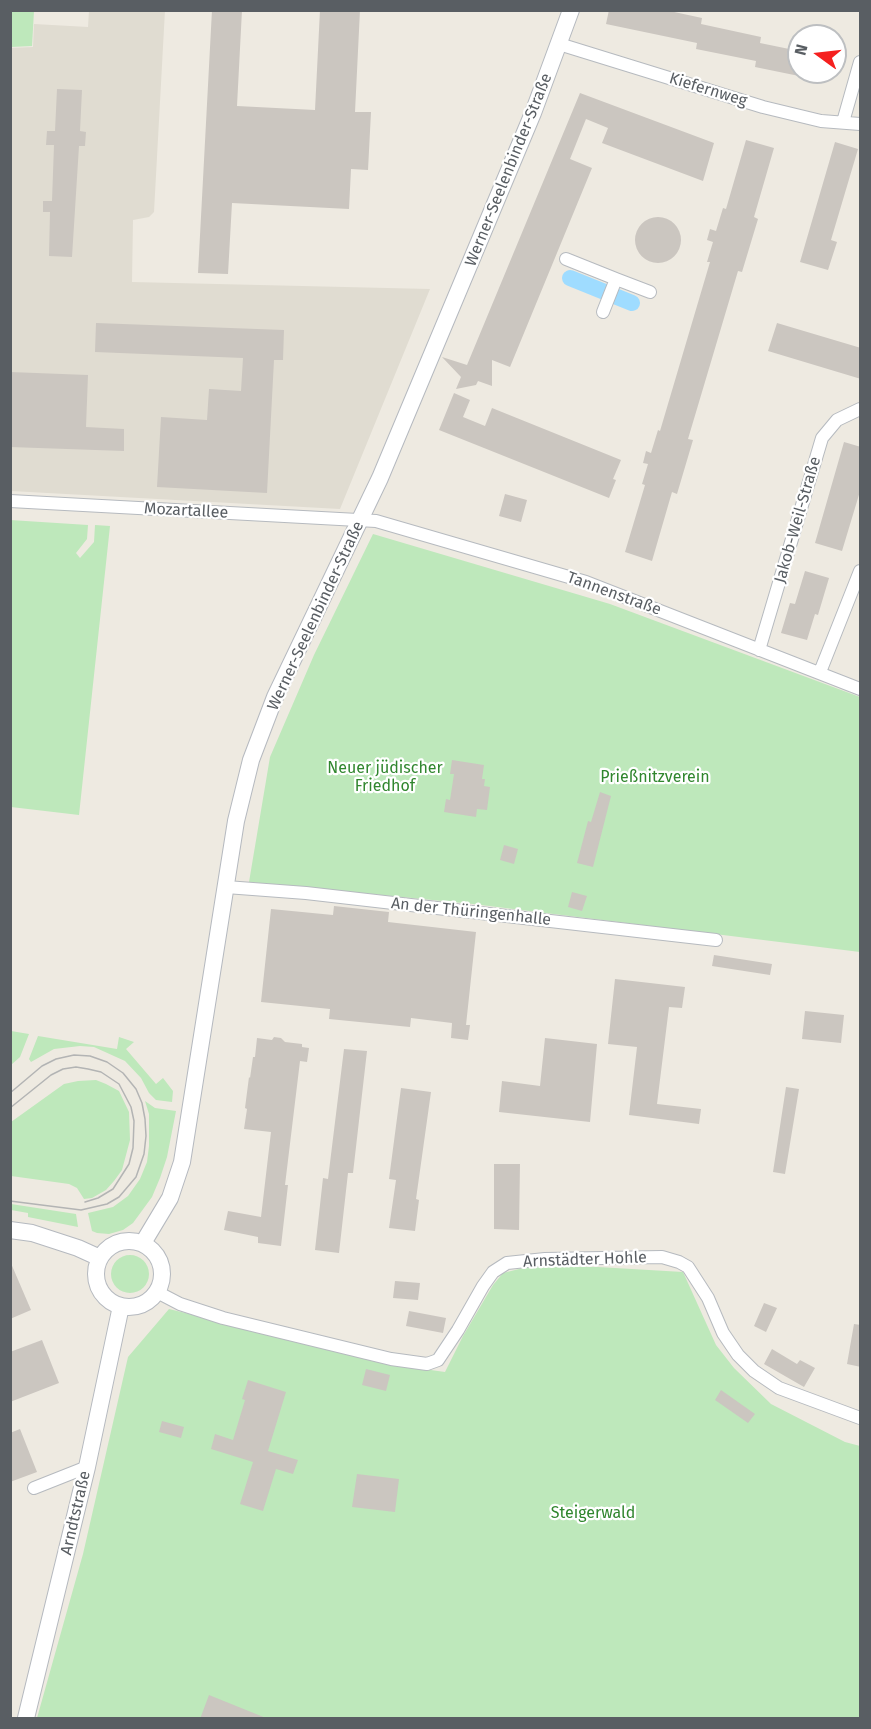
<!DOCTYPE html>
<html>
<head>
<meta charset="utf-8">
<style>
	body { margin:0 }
	#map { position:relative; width:871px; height:1729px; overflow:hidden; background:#eeeae1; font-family:"Fira Sans",sans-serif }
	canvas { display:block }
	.frame { position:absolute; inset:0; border:12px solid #595e63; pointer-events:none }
	.north { position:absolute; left:787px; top:24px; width:60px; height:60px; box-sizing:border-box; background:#fff; border:2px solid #bdbfc1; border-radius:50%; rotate:285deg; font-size:16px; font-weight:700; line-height:24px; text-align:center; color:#595e63 }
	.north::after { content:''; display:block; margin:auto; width:21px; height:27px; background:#f5201f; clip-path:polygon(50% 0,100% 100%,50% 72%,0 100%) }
</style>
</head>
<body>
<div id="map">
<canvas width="871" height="1729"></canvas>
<div class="frame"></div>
<div class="north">N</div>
</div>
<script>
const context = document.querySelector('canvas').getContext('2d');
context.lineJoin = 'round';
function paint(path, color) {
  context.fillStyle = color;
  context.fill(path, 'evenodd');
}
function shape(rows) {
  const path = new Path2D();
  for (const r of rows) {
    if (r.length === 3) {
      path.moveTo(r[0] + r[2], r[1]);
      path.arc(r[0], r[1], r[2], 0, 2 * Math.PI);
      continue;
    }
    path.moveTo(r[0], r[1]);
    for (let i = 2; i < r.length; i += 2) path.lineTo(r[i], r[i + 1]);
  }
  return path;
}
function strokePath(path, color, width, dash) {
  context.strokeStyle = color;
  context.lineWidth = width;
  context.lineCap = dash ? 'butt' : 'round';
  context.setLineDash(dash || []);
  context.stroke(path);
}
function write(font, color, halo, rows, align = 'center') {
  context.font = font + ' "Fira Sans",sans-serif';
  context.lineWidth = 4.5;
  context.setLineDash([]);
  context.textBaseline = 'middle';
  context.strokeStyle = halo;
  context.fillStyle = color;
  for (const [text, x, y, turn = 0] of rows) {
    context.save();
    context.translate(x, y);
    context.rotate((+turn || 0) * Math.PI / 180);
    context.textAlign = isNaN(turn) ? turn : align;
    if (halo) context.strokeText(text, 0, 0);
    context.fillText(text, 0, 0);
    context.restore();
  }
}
const education = shape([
	[165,10,154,212,149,217,133,220,132,282,430,289,340,509,11,491,11,48,33,47,34,24,88,27,89,11]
]);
const green = shape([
	[10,11,34,11,32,46,11,47],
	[10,520,88,525,87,539,76,553,80,558,94,542,95,525,110,526,79,815,11,807],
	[373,534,610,604,860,697,860,952,473,904,249,882,270,757,314,655],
	[11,1031,29,1034,20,1057,11,1065],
	[38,1036,117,1049,119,1037,134,1042,126,1049,156,1084,163,1078,173,1091,172,1102,156,1100,149,1093,141,1078,125,1061,94,1047,80,1046,54,1049,31,1062,29,1059],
	[96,1080,106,1084,119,1091,129,1112,130,1140,122,1170,114,1181,106,1190,92,1198,84,1199,77,1188,69,1184,11,1176,11,1122,64,1084,78,1081],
	[145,1101,155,1108,176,1111,167,1157,160,1178,152,1197,133,1223,123,1230,109,1234,97,1233,92,1231,88,1213,113,1207,128,1196,140,1179,147,1162,149,1146,149,1114],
	[11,1204,76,1214,78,1227,28,1217,28,1213,11,1210],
	[130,1274,19],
	[527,1267,598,1267,683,1272,716,1345,734,1368,771,1404,845,1442,860,1446,860,1718,37,1718,83,1554,128,1357,169,1309,402,1366,445,1372,463,1336,493,1285,503,1273]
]);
const canal = shape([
	[570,278,632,303]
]);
const building = shape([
	[212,10,242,10,237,106,315,110,320,10,360,10,355,112,371,112,368,170,351,169,349,209,232,203,228,274,198,273],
	[609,10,665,10,702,18,701,24,761,37,760,43,799,51,799,76,755,67,756,61,696,49,697,43,606,24],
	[57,89,82,90,80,131,86,132,85,146,79,146,72,257,49,256,50,212,43,212,43,201,52,201,54,145,46,145,47,131,55,131],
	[580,93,714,143,703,181,602,143,608,128,586,119,570,159,592,168,510,367,492,360,492,386,478,381,476,385,456,389,461,377,442,357,467,365],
	[746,140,774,148,754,217,758,219,742,272,738,271,688,439,693,440,677,494,672,492,652,561,625,552,645,485,642,484,648,464,643,463,646,451,651,453,658,430,660,431,710,262,707,262,713,242,707,240,710,229,716,231,723,208,726,209],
	[835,142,858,149,831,240,837,242,828,270,800,262],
	[658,240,23],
	[96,323,284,330,283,360,274,360,267,493,157,487,161,417,207,420,209,389,241,391,243,358,95,352],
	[777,323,861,348,861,379,768,351],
	[10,372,88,375,86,427,124,429,124,451,10,447],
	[454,393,470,400,463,417,485,426,492,408,621,460,613,479,616,480,609,498,439,430],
	[844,442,861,447,861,488,842,551,815,543],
	[505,494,527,500,521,522,499,516],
	[805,571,829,578,818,615,815,614,807,640,781,633,790,603,795,604],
	[452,760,484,765,482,779,485,779,484,786,490,787,487,810,477,809,476,817,444,812,446,799,450,800,454,774,450,774],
	[600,792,611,796,593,867,577,863,588,821,591,822],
	[504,845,518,849,514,864,500,860],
	[572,892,587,896,582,911,568,907],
	[334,906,389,912,388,922,476,932,466,1025,470,1025,468,1040,451,1038,452,1023,411,1018,410,1027,329,1019,330,1009,261,1002,271,909,333,915],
	[714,955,772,964,770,975,712,966],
	[615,979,685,987,682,1008,669,1007,657,1104,701,1109,699,1124,629,1115,637,1047,608,1044],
	[805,1011,844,1015,841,1043,802,1039],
	[274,1037,281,1038,285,1042,302,1044,302,1047,309,1048,307,1062,300,1061,285,1185,288,1185,281,1246,258,1243,258,1237,224,1230,228,1211,261,1217,271,1132,244,1129,247,1109,245,1108,249,1077,250,1078,253,1057,255,1057,257,1038,272,1040],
	[545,1038,597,1044,590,1122,499,1112,502,1081,540,1086],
	[344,1049,367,1051,353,1173,348,1173,339,1253,315,1250,323,1178,328,1179],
	[786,1087,799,1089,785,1174,773,1172],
	[401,1088,431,1092,416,1199,419,1200,415,1231,389,1228,396,1180,389,1179],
	[494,1164,520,1164,519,1230,494,1229],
	[10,1261,31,1310,10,1319],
	[395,1281,420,1283,418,1300,393,1298],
	[764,1303,777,1308,766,1332,754,1326],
	[409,1311,446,1318,443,1333,406,1326],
	[854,1324,861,1325,861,1367,847,1364],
	[42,1340,59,1383,10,1402,10,1352],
	[772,1349,797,1364,800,1360,815,1368,804,1387,764,1364],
	[366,1369,390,1375,386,1391,362,1385],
	[248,1380,286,1392,268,1451,298,1460,293,1474,276,1469,263,1511,240,1504,253,1462,211,1449,215,1434,233,1440,245,1400,242,1399],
	[721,1390,755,1414,748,1423,715,1400],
	[162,1421,184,1427,181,1438,159,1432],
	[20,1429,37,1472,10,1482,10,1433],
	[357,1474,399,1479,395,1512,352,1507],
	[209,1695,266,1718,266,1719,200,1719]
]);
const street = shape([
	[559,44,763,107,821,121,860,124],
	[843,122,860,62],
	[566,259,616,279],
	[603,312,616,279,650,292],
	[10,501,376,521,586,582,860,689],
	[759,650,822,438,837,420,860,409],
	[820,672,860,571],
	[226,887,306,893,716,940],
	[157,1292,180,1304,223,1318,391,1359,427,1364,438,1360,458,1330,483,1286,493,1272,507,1263,545,1259,662,1257,679,1262,688,1267,708,1298,723,1333,738,1355,754,1371,779,1388,860,1418],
	[34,1488,87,1467]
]);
const secondary = shape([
	[10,1230,32,1233,78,1248,100,1258],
	[129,1274,33],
	[143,1243,170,1198,182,1162,236,821,251,760,275,697,380,478,533,113,571,10],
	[26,1718,87,1467,121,1306]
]);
const tram = shape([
	[10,1093,42,1066,56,1059,74,1055,90,1056,107,1062,123,1073,136,1089,142,1103,145,1119,146,1136,144,1154,136,1177,119,1197,107,1204,81,1210,10,1201],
	[10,1108,51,1075,63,1069,76,1067,88,1069,101,1072,119,1084,131,1107,134,1121,133,1148,129,1164,113,1189,98,1198,85,1202]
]);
const streetNames = [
	["Kiefernweg",708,90,17],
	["Werner-Seelenbinder-Straße",509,170,-68],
	["Mozartallee",186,511,3],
	["Jakob-Weil-Straße",798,520,-74],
	["Tannenstraße",614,594,20],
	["Werner-Seelenbinder-Straße",316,616,-65],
	["An der Thüringenhalle",471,912,6],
	["Arnstädter Hohle",585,1260,-2],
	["Arndtstraße",76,1513,-77]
];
const parkNames = [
	["Neuer jüdischer",385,769],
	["Friedhof",385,787],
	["Prießnitzverein",655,778],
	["Steigerwald",593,1514]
];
paint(education, '#e0dcd1');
paint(green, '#bee8bb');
strokePath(canal, '#9fdcff', 16);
paint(building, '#cbc6c0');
strokePath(street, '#b6babf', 14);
strokePath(secondary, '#b5b9bf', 18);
strokePath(street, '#fff', 12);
strokePath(secondary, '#fff', 16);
strokePath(tram, '#b3b4b4', 1.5);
write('16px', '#595e63', '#fff', streetNames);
write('16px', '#30862e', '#fff', parkNames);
</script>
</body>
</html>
